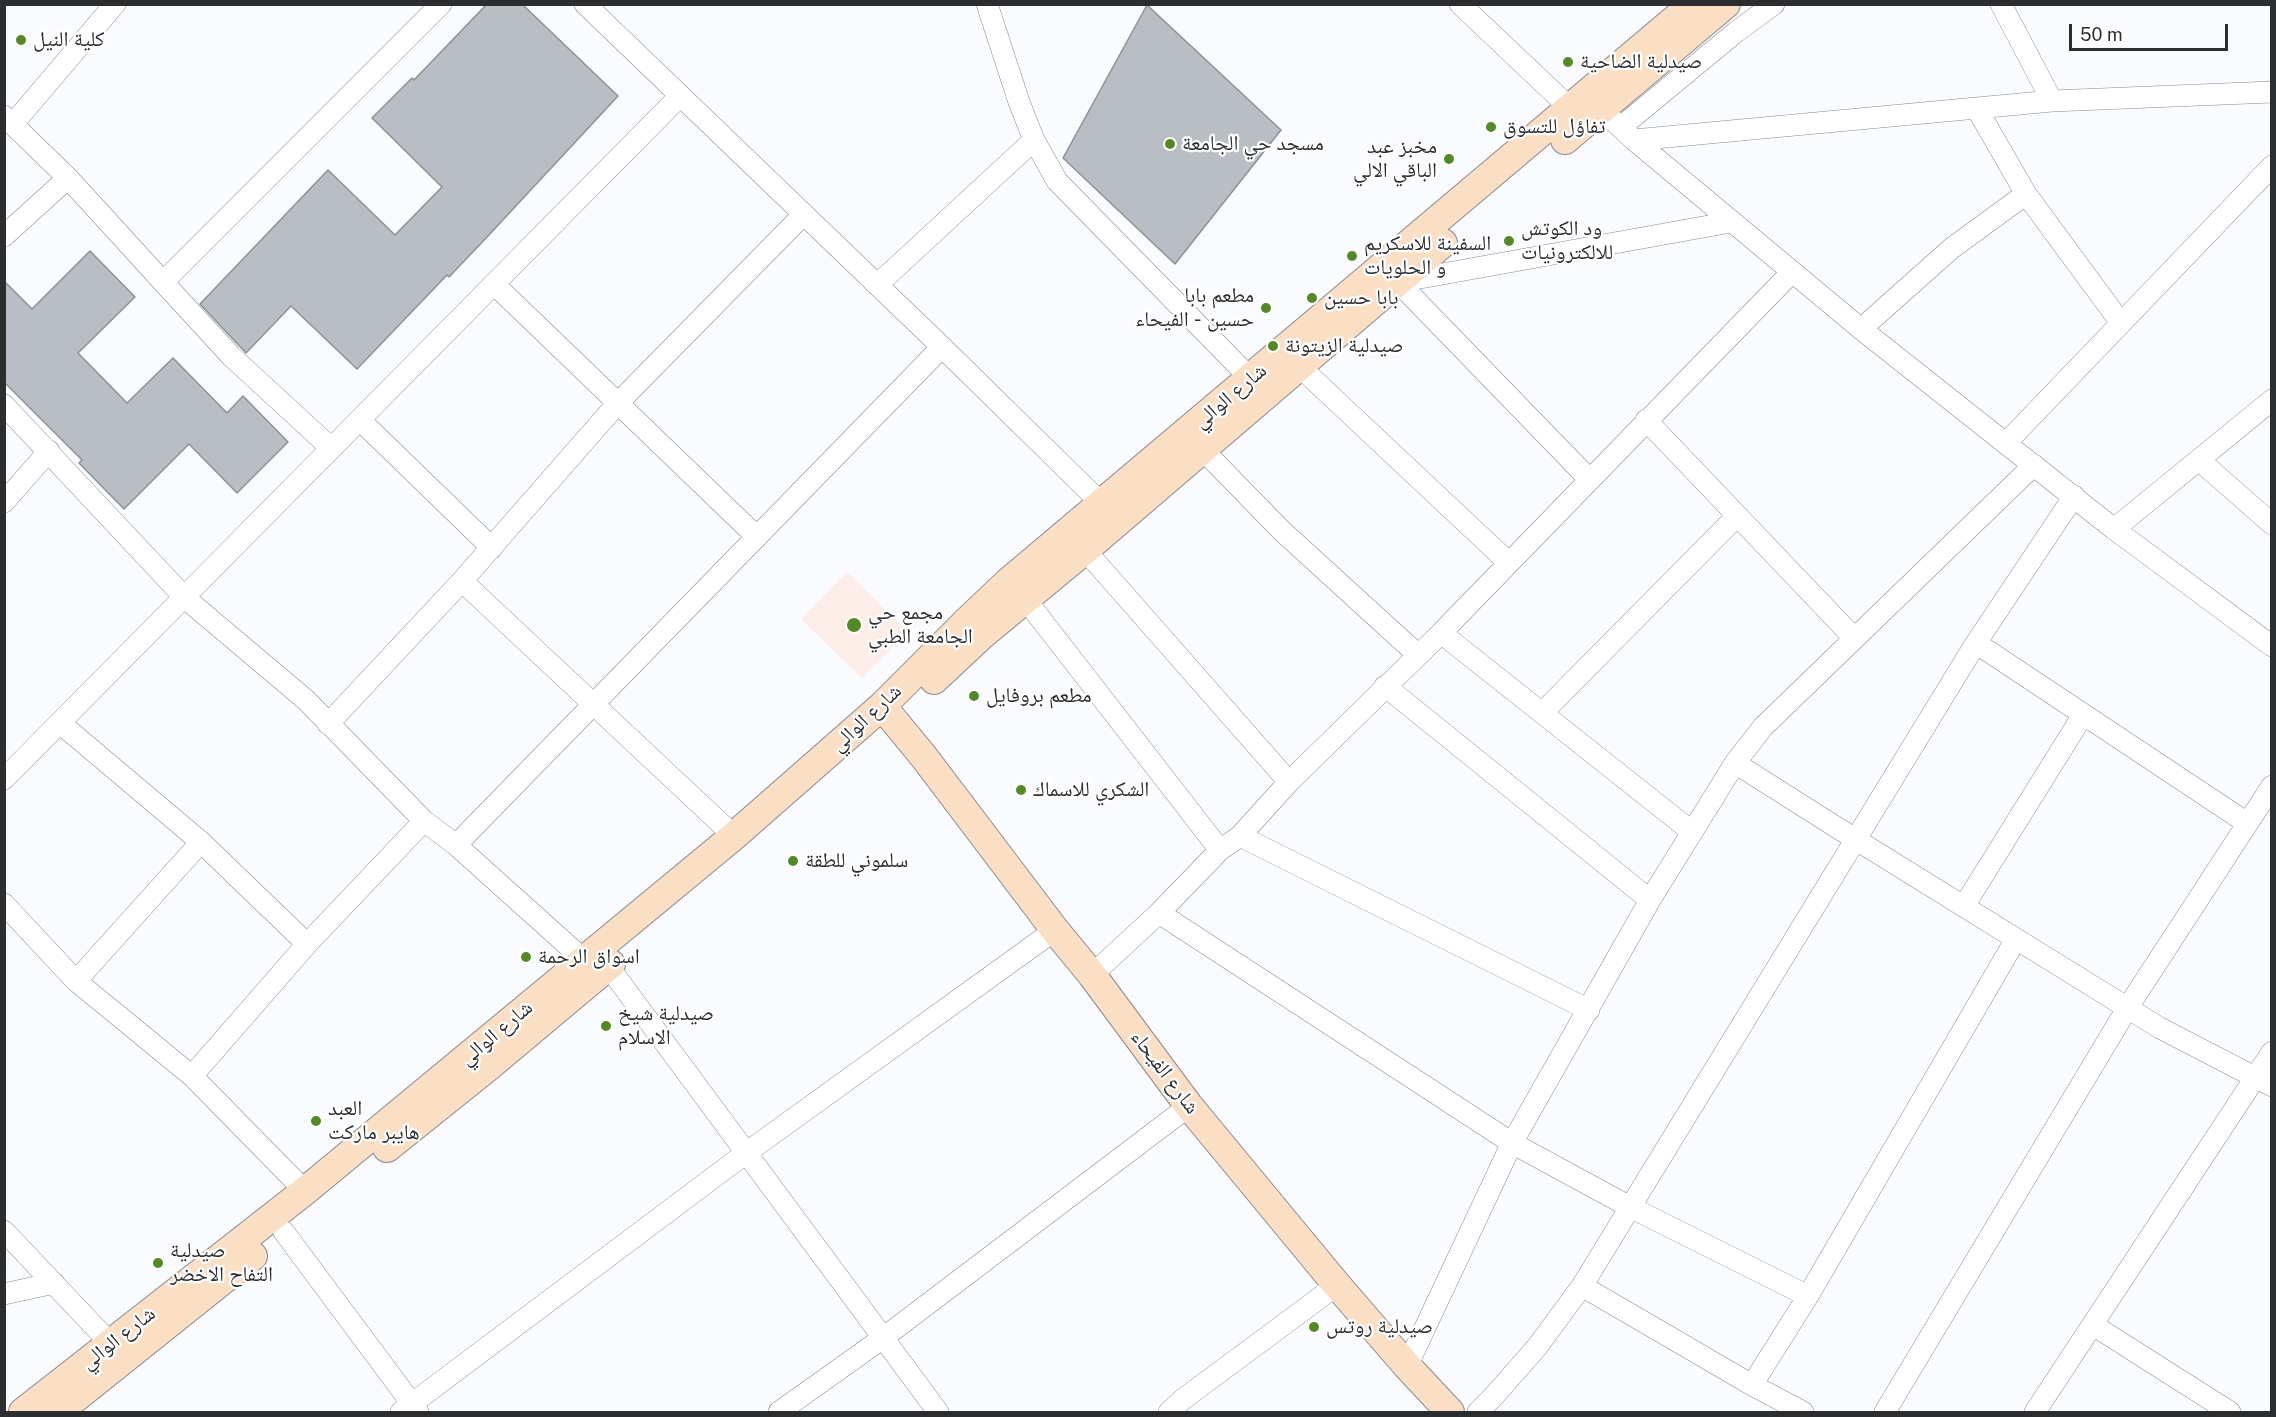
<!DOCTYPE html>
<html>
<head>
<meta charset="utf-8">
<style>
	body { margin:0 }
	#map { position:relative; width:2276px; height:1417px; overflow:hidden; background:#f9fbfe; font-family:"Public Sans",sans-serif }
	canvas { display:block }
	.frame { position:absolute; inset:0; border:6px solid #2b2d2f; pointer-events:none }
	.scale { position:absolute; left:2069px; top:24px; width:159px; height:27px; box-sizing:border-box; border:3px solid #2b2d2f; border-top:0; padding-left:8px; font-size:18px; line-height:21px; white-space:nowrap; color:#2b2d2f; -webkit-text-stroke:4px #fff; paint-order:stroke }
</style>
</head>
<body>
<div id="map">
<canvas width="2276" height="1417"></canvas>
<div class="frame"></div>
<div class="scale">50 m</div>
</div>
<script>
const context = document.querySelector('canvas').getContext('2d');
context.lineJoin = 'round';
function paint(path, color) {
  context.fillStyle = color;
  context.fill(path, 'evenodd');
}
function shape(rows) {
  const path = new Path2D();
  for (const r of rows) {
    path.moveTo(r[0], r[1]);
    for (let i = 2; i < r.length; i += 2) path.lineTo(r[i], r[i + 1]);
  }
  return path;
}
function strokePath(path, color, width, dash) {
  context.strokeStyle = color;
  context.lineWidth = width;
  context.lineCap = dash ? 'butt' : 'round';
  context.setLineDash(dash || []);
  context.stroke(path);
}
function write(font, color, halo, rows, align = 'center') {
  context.font = font + ' "Public Sans","Noto Naskh Arabic",sans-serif';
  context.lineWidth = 4.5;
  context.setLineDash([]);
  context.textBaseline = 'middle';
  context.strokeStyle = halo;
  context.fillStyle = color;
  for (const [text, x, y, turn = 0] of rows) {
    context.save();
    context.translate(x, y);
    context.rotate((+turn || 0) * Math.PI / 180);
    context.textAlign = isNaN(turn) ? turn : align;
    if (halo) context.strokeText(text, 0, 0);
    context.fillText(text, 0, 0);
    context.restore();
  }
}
const medical = shape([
	[847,572,908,632,862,678,801,619]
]);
const building = shape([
	[487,4,522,4,618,96,488,236,449,277,447,275,357,369,291,306,246,353,200,304,328,170,395,235,442,187,372,118,412,78,414,80,487,4],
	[1147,5,1281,130,1175,264,1063,158,1147,5],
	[90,251,135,297,78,353,127,403,173,358,227,413,243,396,288,442,237,493,189,444,124,509,79,463,82,460,4,382,4,281,32,309,90,251]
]);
const street = shape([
	[585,4,942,347,1102,504],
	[987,4,1019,102,1034,140,1057,181,1251,379],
	[1460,4,1571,109],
	[2001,4,2052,101],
	[1977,109,2026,194,2121,323],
	[1602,110,1634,140,1861,329,2114,529,2272,646],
	[4,116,68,178,163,282,441,4],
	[13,124,115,4],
	[1621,127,1736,32,1774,4],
	[1634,140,2052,101,2272,92],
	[4,236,68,178],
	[163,282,231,356,331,448],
	[1398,282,1731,222],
	[1398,282,1589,479],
	[494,284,757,537],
	[877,285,1034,140],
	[1861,329,1952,248,2026,194],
	[1299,366,1509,563],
	[4,405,185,598,306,700,424,821,456,845,584,960],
	[360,420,492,548],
	[1646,420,1854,638],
	[2006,443,2272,166],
	[1202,449,1282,531,1418,655],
	[2199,460,2272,524],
	[4,502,49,451],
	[2114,529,2272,400],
	[1085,550,1289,782],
	[462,581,734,836],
	[1026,600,1220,850],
	[1441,633,1691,831],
	[1976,643,2247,823],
	[1385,686,1650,900],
	[1542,713,1737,516],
	[60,723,201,842,307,944],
	[328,724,462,581,617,404,803,215],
	[1735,763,1855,839,2160,1028,2272,1086],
	[4,779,680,96],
	[1240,836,1589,1010],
	[456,845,942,347],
	[4,904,76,981,192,1076,305,1191],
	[1964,906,2083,715],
	[1159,913,1512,1143,1630,1207,1808,1296],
	[608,966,938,1412],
	[1092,975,1159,913,1220,850,1240,836,1289,782,1441,633,1792,272],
	[76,981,201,842],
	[192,1076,307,944,424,821],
	[4,1231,110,1343],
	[284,1232,418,1412],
	[1582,1286,1752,1385,1803,1412],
	[4,1294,54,1283],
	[2093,1325,2230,1412],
	[1407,1366,1512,1143,1650,900,1735,763,1763,727,2034,465],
	[1752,1385,1808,1296,2016,939],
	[401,1412,746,1153,1055,930],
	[779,1412,883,1338,1189,1106],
	[1169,1412,1182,1400,1337,1285],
	[1478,1412,1494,1396,1537,1347,1582,1286,1976,643,2074,496],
	[1885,1412,2128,1007,2272,786],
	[2035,1412,2272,1052]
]);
const secondary = shape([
	[1565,140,1726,4],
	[934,680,981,636,1085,550,1443,243],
	[882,706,924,757,1055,930,1092,975,1189,1106,1337,1285,1407,1366,1450,1412],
	[387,1148,488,1067,611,964],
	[23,1412,305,1191,734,836,882,706,966,622,1007,583,1693,4],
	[58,1412,253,1256]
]);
const markers = [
	[21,40,6,"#538a25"],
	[1568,62,6,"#538a25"],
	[1491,127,6,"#538a25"],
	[1170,144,6,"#538a25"],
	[1449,159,6,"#538a25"],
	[1509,241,6,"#538a25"],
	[1352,256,6,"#538a25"],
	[1312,298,6,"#538a25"],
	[1266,308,6,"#538a25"],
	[1273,346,6,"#538a25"],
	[854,625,8,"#538a25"],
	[974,696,6,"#538a25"],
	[1021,790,6,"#538a25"],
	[793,861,6,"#538a25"],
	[526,957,6,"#538a25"],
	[606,1026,6,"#538a25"],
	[316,1121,6,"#538a25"],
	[158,1263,6,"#538a25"],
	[1314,1327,6,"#538a25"]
];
const poiNames = [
	["كلية النيل",33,40],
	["صيدلية الضاحية",1580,62],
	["تفاؤل للتسوق",1503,127],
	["مسجد حي الجامعة",1182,144],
	["مخبز عبد",1437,147,"right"],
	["الباقي الالي",1437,171,"right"],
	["ود الكوتش",1521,229],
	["للالكترونيات",1521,253],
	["السفينة للاسكريم",1364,244],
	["و الحلويات",1364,268],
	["مطعم بابا",1254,296,"right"],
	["حسين - الفيحاء",1254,320,"right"],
	["بابا حسين",1324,298],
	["صيدلية الزيتونة",1285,346],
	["مجمع حي",868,613],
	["الجامعة الطبي",868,637],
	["مطعم بروفايل",986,696],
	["الشكري للاسماك",1033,790],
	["سلموني للطقة",805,861],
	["اسواق الرحمة",538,957],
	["صيدلية شيخ",618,1014],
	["الاسلام",618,1038],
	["العبد",328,1109],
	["هايبر ماركت",328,1133],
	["صيدلية",170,1251],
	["التفاح الاخضر",170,1275],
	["صيدلية روتس",1326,1327]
];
const streetNames = [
	["شارع الوالي",1230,396,-40],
	["شارع الوالي",866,718,-43],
	["شارع الوالي",496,1033,-40],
	["شارع الفيحاء",1165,1072,53],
	["شارع الوالي",118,1338,-38]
];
paint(medical, '#fcede8');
paint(building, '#b8bec4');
strokePath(building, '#8c9198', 1.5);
strokePath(street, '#868b91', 22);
strokePath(secondary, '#868b91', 30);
strokePath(street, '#fff', 21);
strokePath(secondary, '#fadfc5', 28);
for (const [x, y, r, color] of markers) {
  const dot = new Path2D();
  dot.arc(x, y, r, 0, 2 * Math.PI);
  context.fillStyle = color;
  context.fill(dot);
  strokePath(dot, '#fff', 2);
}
write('21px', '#2b2d2f', '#fff', poiNames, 'left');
write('21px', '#2b2d2f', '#fff', streetNames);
</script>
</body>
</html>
